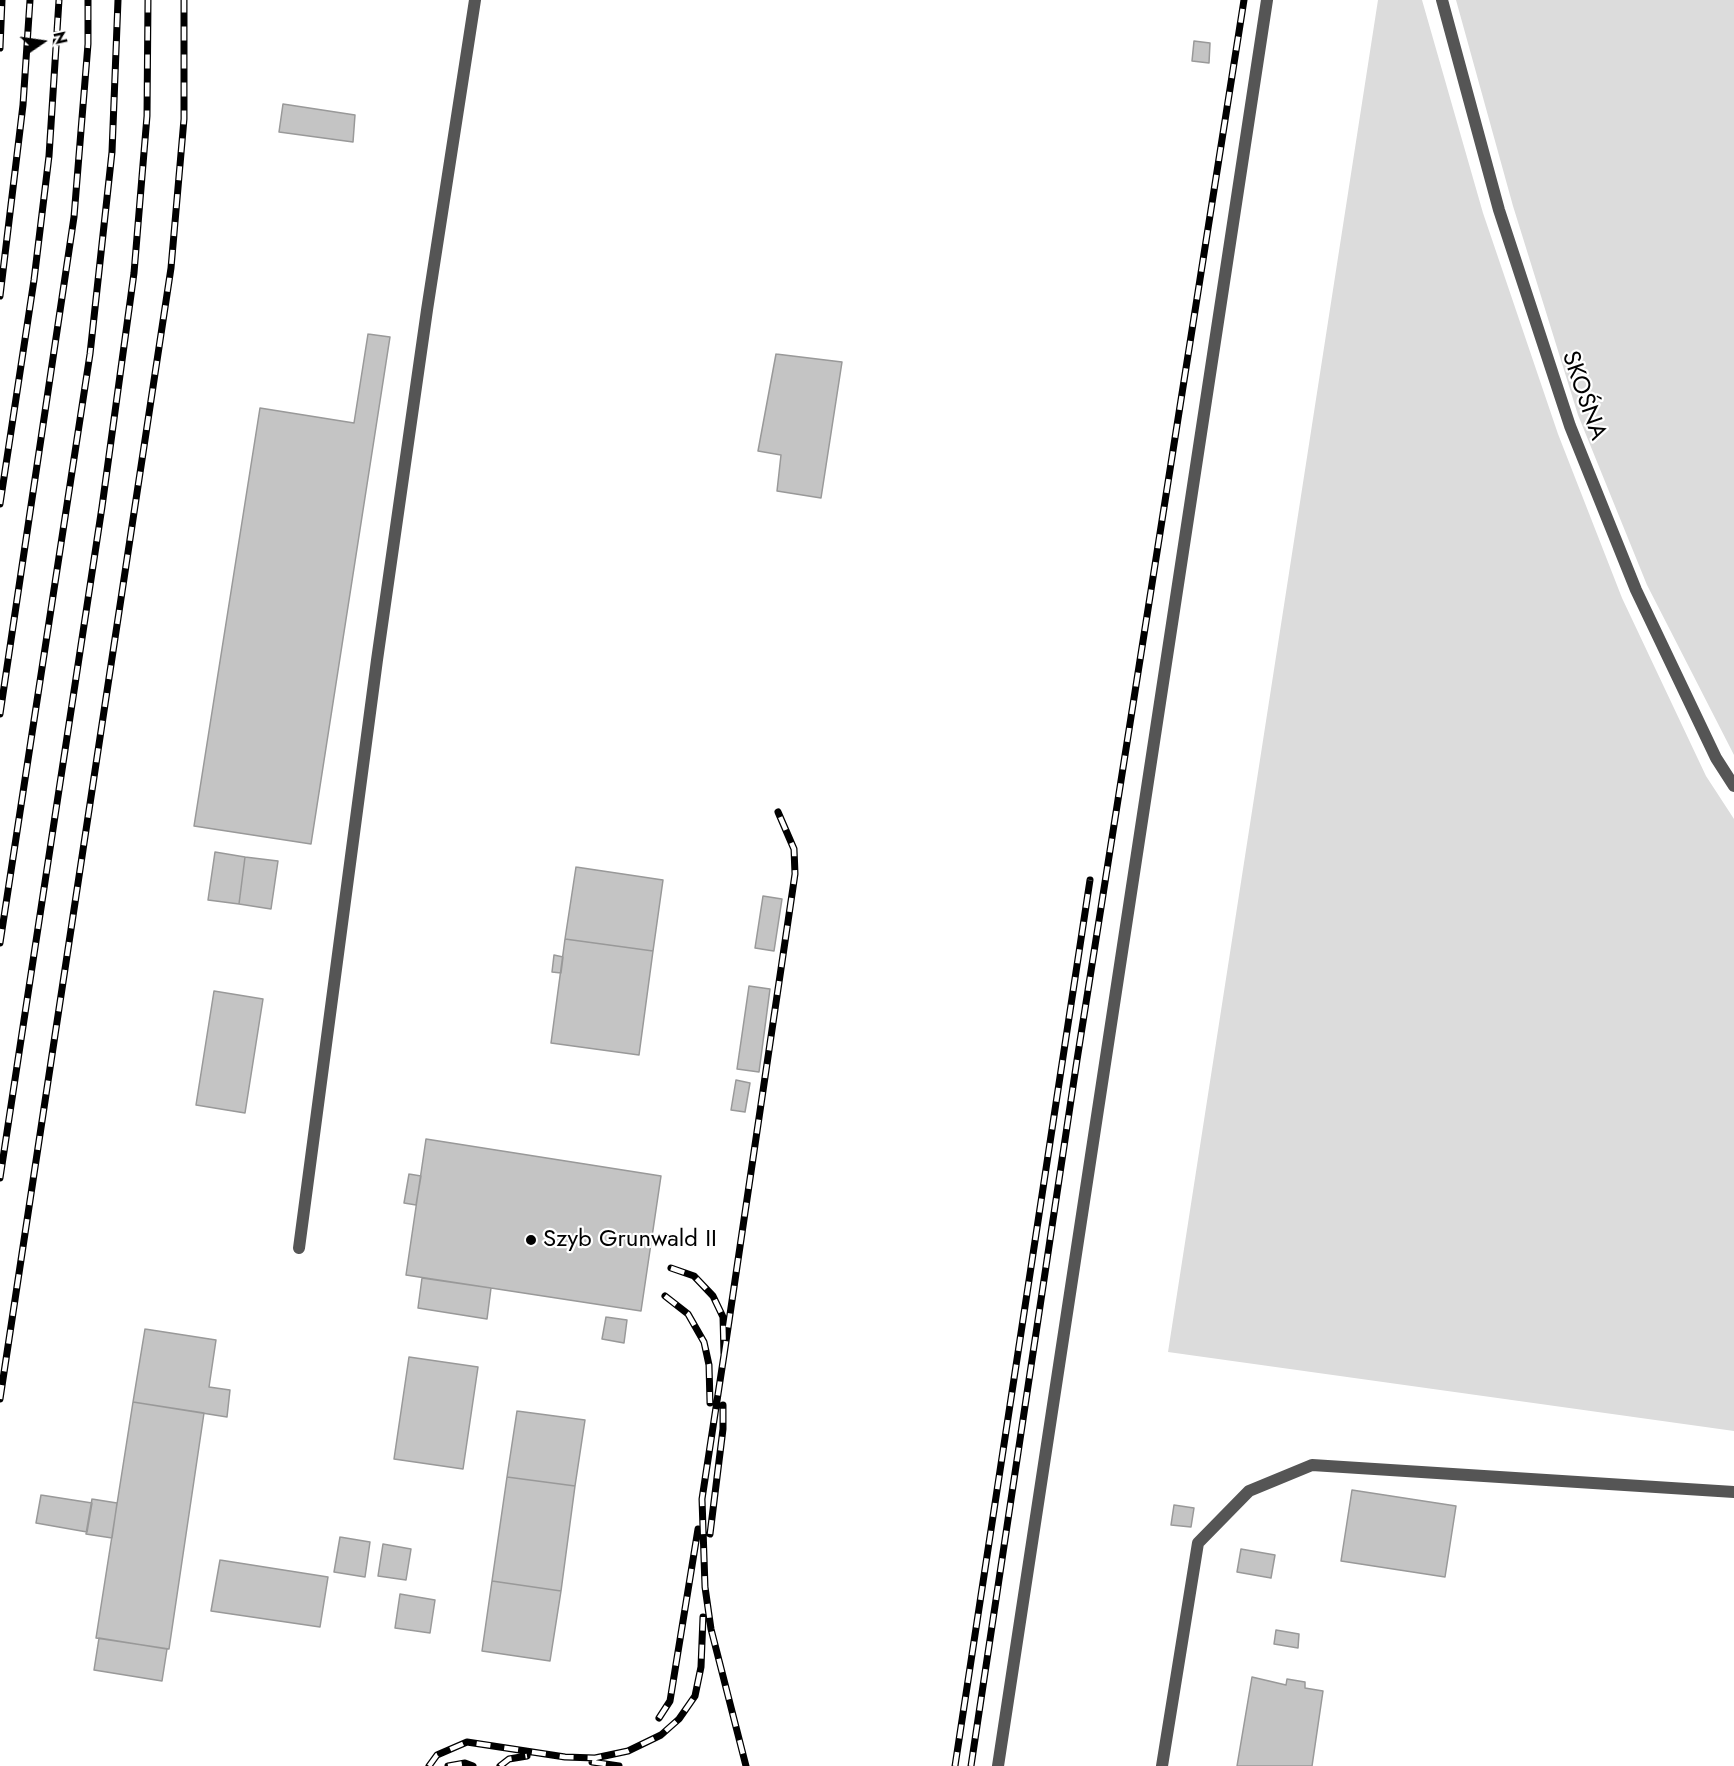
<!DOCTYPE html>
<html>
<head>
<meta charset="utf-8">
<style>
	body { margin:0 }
	#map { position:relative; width:1734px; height:1766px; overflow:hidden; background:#fff; font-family:Jost,sans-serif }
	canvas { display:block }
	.north { position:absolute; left:12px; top:12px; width:60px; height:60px; -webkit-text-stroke:4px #fff; paint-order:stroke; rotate:77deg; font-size:16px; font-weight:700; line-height:24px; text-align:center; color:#000 }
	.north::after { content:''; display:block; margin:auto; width:21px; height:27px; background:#000; clip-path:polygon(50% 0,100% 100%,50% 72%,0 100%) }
</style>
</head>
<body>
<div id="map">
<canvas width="1734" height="1766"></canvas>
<div class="north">N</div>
</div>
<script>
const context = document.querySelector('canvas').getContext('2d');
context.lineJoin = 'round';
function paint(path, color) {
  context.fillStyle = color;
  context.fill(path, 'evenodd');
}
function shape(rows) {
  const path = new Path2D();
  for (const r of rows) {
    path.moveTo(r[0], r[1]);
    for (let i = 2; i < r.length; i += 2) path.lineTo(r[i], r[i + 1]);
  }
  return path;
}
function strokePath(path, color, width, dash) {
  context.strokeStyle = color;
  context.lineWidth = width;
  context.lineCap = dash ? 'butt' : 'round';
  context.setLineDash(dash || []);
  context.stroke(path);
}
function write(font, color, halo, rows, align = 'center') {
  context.font = font + ' Jost,sans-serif';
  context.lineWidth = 4.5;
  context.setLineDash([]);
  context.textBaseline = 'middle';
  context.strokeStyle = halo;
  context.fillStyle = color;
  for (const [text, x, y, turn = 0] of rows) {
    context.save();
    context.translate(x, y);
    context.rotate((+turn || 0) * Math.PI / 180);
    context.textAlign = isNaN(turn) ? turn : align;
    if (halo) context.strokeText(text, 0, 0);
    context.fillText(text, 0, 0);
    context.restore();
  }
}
const green = shape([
	[1378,0,1422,0,1483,213,1558,434,1622,598,1706,776,1734,819,1734,1431,1168,1352],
	[1456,0,1734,0,1734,755,1647,585,1578,415,1513,206]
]);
const building = shape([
	[1194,41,1210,43,1209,63,1192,61,1194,41],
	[283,104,355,115,353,142,279,132,283,104],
	[368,334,390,337,311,844,194,826,260,408,354,423,368,334],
	[776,354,842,362,821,498,777,491,781,455,758,451,776,354],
	[215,852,245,857,239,904,208,900,215,852],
	[245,857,278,861,271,909,239,904,245,857],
	[576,867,663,880,653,951,565,939,576,867],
	[763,896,782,899,774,951,755,948,763,896],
	[565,939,653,951,639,1055,551,1043,565,939],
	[554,955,563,957,561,973,552,972,554,955],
	[749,986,770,989,759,1072,737,1069,749,986],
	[214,991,263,999,245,1113,196,1105,214,991],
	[736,1080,750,1083,745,1112,731,1110,736,1080],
	[426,1139,661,1176,641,1311,406,1275,426,1139],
	[409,1174,421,1176,416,1205,404,1203,409,1174],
	[422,1278,491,1288,487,1319,418,1308,422,1278],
	[606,1317,627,1320,624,1343,602,1339,606,1317],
	[145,1329,216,1340,209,1387,230,1390,227,1417,133,1402,145,1329],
	[409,1357,478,1367,463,1469,394,1459,409,1357],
	[133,1402,204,1413,169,1649,96,1638,133,1402],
	[517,1411,585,1420,575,1486,507,1477,517,1411],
	[507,1477,575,1486,561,1591,492,1581,507,1477],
	[1352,1490,1456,1506,1445,1577,1341,1561,1352,1490],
	[41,1495,92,1503,87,1532,36,1523,41,1495],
	[92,1499,117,1503,112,1538,86,1534,92,1499],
	[1174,1505,1194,1508,1191,1527,1171,1525,1174,1505],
	[340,1537,370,1542,365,1577,334,1572,340,1537],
	[383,1544,411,1549,406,1580,378,1576,383,1544],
	[1241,1549,1275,1555,1271,1578,1237,1572,1241,1549],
	[220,1560,328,1577,320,1627,211,1611,220,1560],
	[492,1581,561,1591,550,1661,482,1651,492,1581],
	[400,1594,435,1600,430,1633,395,1628,400,1594],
	[1276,1630,1299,1634,1298,1648,1274,1644,1276,1630],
	[99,1638,167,1649,162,1681,94,1670,99,1638],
	[1252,1677,1286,1685,1287,1679,1305,1682,1305,1688,1323,1691,1312,1766,1237,1766,1252,1677]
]);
const lane = shape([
	[299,1248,377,660,427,310,475,0],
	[998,1766,1267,0],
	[1162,1766,1198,1543,1249,1491,1312,1465,1734,1492]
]);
const street = shape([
	[1442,0,1499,210,1570,426,1636,590,1716,758,1734,786]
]);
const rail = shape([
	[0,48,2,0],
	[0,296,23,105,30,0],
	[0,504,34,280,49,156,59,0],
	[0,714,74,217,88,44,88,0],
	[0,943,90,354,112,152,118,0],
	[0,1178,102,507,134,273,147,116,148,0],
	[671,1268,694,1276,713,1296,723,1317,724,1355,702,1499,705,1587,711,1629,746,1766],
	[665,1296,688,1314,704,1342,709,1365,710,1403],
	[724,1355,795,874,794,849,778,812],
	[0,1399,171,268,184,119,184,0],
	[710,1534,723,1429,723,1405],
	[659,1718,670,1701,698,1529],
	[592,1762,619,1766],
	[429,1766,437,1755,467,1742,565,1757,595,1758,628,1751,661,1735,679,1719,695,1696,701,1667,703,1617],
	[448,1766,465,1763,473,1766],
	[500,1766,509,1759,527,1756],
	[955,1766,1090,880],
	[971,1766,1077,1060,1244,0]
]);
const markers = [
	[531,1240,6,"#000"]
];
const streetNames = [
	["SKOŚNA",1583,396,71]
];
const poiNames = [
	["Szyb Grunwald II",543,1240]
];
paint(green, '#dcdcdc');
paint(building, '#c4c4c4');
strokePath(building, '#999', 1.5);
strokePath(lane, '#555', 12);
strokePath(street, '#555', 12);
strokePath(rail, '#000', 7);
strokePath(rail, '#fff', 4.5, [14]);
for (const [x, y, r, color] of markers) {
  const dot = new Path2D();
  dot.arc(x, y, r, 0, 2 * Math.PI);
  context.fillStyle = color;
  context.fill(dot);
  strokePath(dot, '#fff', 2);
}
write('24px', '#000', '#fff', streetNames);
write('24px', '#000', '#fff', poiNames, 'left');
</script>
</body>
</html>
